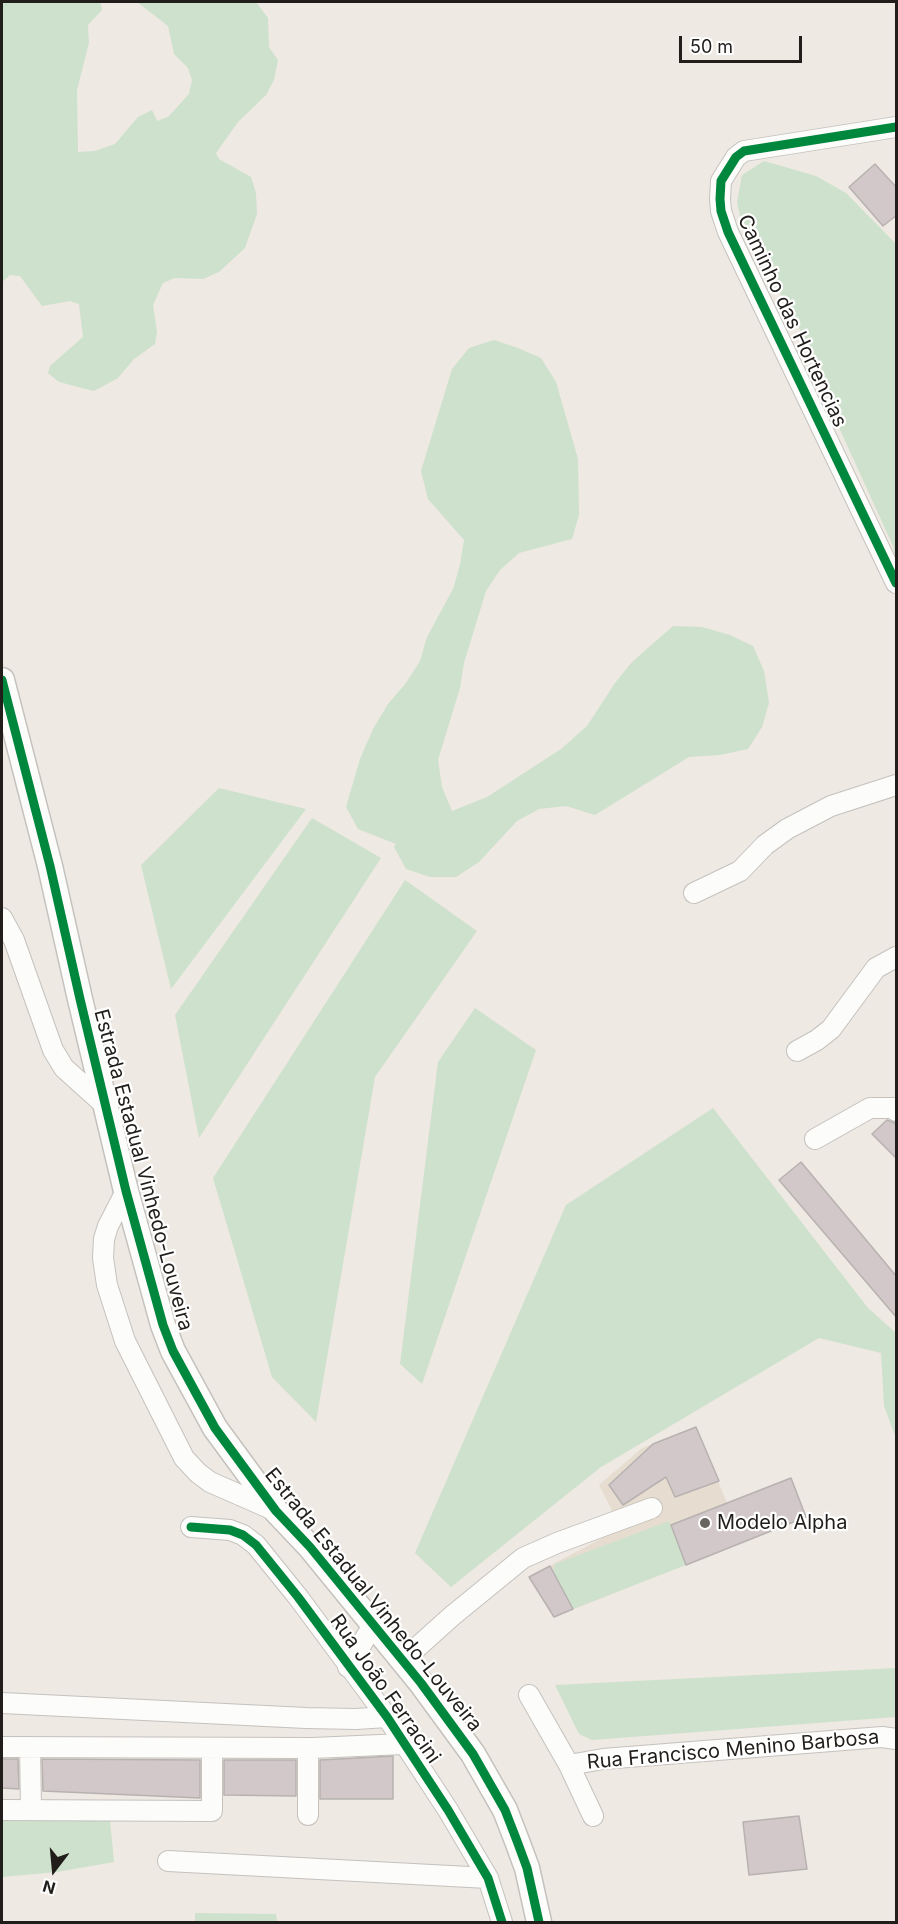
<!DOCTYPE html>
<html>
<head>
<meta charset="utf-8">
<style>
	body { margin:0 }
	#map { position:relative; width:898px; height:1924px; overflow:hidden; background:#eee9e3; font-family:Inter,sans-serif }
	canvas { display:block }
	.frame { position:absolute; inset:0; border:3px solid #201d1a; pointer-events:none }
	.north { position:absolute; left:24px; top:1840px; width:60px; height:60px; -webkit-text-stroke:4px #fff; paint-order:stroke; rotate:196deg; font-size:16px; font-weight:700; line-height:24px; text-align:center; color:#201d1a }
	.north::after { content:''; display:block; margin:auto; width:21px; height:27px; background:#201d1a; clip-path:polygon(50% 0,100% 100%,50% 72%,0 100%) }
	.scale { position:absolute; left:679px; top:36px; width:123px; height:27px; box-sizing:border-box; border:3px solid #201d1a; border-top:0; padding-left:8px; font-size:18px; line-height:21px; white-space:nowrap; color:#201d1a; -webkit-text-stroke:4px #fff; paint-order:stroke }
</style>
</head>
<body>
<div id="map">
<canvas width="898" height="1924"></canvas>
<div class="frame"></div>
<div class="north">N</div>
<div class="scale">50 m</div>
</div>
<script>
const context = document.querySelector('canvas').getContext('2d');
context.lineJoin = 'round';
function paint(path, color) {
  context.fillStyle = color;
  context.fill(path, 'evenodd');
}
function shape(rows) {
  const path = new Path2D();
  for (const r of rows) {
    path.moveTo(r[0], r[1]);
    for (let i = 2; i < r.length; i += 2) path.lineTo(r[i], r[i + 1]);
  }
  return path;
}
function strokePath(path, color, width, dash) {
  context.strokeStyle = color;
  context.lineWidth = width;
  context.lineCap = dash ? 'butt' : 'round';
  context.setLineDash(dash || []);
  context.stroke(path);
}
function write(font, color, halo, rows, align = 'center') {
  context.font = font + ' Inter,sans-serif';
  context.lineWidth = 4.5;
  context.setLineDash([]);
  context.textBaseline = 'middle';
  context.strokeStyle = halo;
  context.fillStyle = color;
  for (const [text, x, y, turn = 0] of rows) {
    context.save();
    context.translate(x, y);
    context.rotate((+turn || 0) * Math.PI / 180);
    context.textAlign = isNaN(turn) ? turn : align;
    if (halo) context.strokeText(text, 0, 0);
    context.fillText(text, 0, 0);
    context.restore();
  }
}
const built = shape([
	[696,1427,727,1503,791,1478,806,1517,554,1617,529,1577,621,1528,599,1485,642,1448]
]);
const green = shape([
	[2,2,98,2,101,4,102,10,88,25,89,43,77,90,78,152,95,151,115,144,138,117,152,110,157,121,168,117,189,94,192,80,188,68,174,54,168,26,137,2,256,2,268,18,269,47,278,60,274,80,266,95,238,122,216,153,219,159,251,177,256,193,257,214,245,248,219,272,203,279,175,278,163,283,153,305,157,332,155,344,134,359,118,378,94,391,59,382,48,373,50,366,83,337,79,304,70,301,42,306,20,276,10,275,2,282],
	[764,161,816,176,846,193,896,244,896,563,893,546,831,410,821,369,746,230,743,229,737,202,742,175],
	[494,340,518,348,541,358,556,382,578,459,579,515,572,539,519,553,500,570,486,591,464,663,460,688,438,760,442,787,452,811,487,797,561,749,587,726,615,683,632,662,673,626,702,627,730,635,753,646,764,671,769,703,762,727,748,749,720,755,689,757,595,815,566,806,539,809,517,821,479,862,456,877,430,877,406,869,394,847,396,844,358,829,346,807,360,759,373,729,388,704,406,683,420,661,427,637,453,589,460,565,464,540,428,499,421,471,452,369,469,348],
	[219,788,306,809,171,989,141,865],
	[312,818,381,858,199,1138,175,1015],
	[405,880,477,931,375,1077,316,1422,272,1377,213,1178],
	[475,1008,536,1050,422,1384,400,1364,438,1062],
	[713,1108,868,1308,896,1333,896,1438,884,1406,881,1353,819,1338,601,1467,451,1587,415,1553,566,1205],
	[669,1521,686,1565,573,1609,553,1572,555,1564],
	[896,1668,896,1717,592,1740,579,1734,555,1685],
	[2,1819,110,1820,114,1862,57,1872,2,1877],
	[195,1913,276,1914,277,1922,195,1922]
]);
const building = shape([
	[875,164,897,188,897,215,883,226,849,187,875,164],
	[887,1120,897,1124,897,1159,872,1134,887,1120],
	[801,1162,897,1277,897,1318,779,1180,801,1162],
	[696,1427,719,1481,675,1497,666,1477,623,1505,609,1485,653,1444,696,1427],
	[791,1478,806,1517,686,1565,671,1525,791,1478],
	[550,1566,573,1609,554,1617,529,1577,550,1566],
	[393,1756,393,1799,320,1799,320,1760,393,1756],
	[2,1759,18,1759,19,1789,2,1788,2,1759],
	[42,1759,200,1760,200,1798,43,1791,42,1759],
	[224,1760,296,1760,296,1796,224,1795,224,1760],
	[799,1816,807,1869,749,1875,743,1822,799,1816]
]);
const minor = shape([
	[896,127,744,151,736,157,721,181,720,199,721,211,728,232,896,583],
	[694,893,740,871,765,845,787,829,831,806,896,785],
	[2,918,14,940,53,1050,64,1068,105,1105],
	[797,1051,817,1040,831,1029,876,968,896,957],
	[815,1139,870,1108,893,1108,896,1111],
	[126,1191,108,1226,104,1239,103,1258,107,1285,125,1341,184,1458,198,1473,210,1482,276,1511],
	[191,1527,230,1530,243,1535,256,1545,298,1597,387,1717,448,1810,488,1878,502,1922],
	[403,1660,452,1616,523,1558,557,1543,652,1508],
	[348,1667,373,1625],
	[529,1695,569,1765,593,1816],
	[2,1703,306,1718,356,1719,387,1717],
	[2,1747,313,1748,403,1744],
	[30,1747,31,1810],
	[308,1748,308,1815],
	[569,1765,603,1759,882,1737,896,1739],
	[2,1810,212,1811,212,1748],
	[168,1861,488,1878]
]);
const major = shape([
	[2,680,50,866,80,999,126,1191,163,1325,173,1351,215,1428,276,1511,310,1547,421,1683,473,1754,505,1810,517,1841,527,1868,539,1922]
]);
const cycleway = shape([
	[896,127,744,151,736,157,721,181,720,199,721,211,728,232,896,583],
	[2,680,50,866,80,999,126,1191,163,1325,173,1351,215,1428,276,1511,310,1547,421,1683,473,1754,505,1810,517,1841,527,1868,539,1922],
	[191,1527,230,1530,243,1535,256,1545,298,1597,387,1717,448,1810,488,1878,502,1922]
]);
const markers = [
	[705,1523,6,"#686460"]
];
const streetNames = [
	["Caminho das Hortencias",792,321,65],
	["Estrada Estadual Vinhedo-Louveira",143,1170,75],
	["Estrada Estadual Vinhedo-Louveira",373,1600,51],
	["Rua João Ferracini",385,1689,55],
	["Rua Francisco Menino Barbosa",733,1750,-5]
];
const poiNames = [
	["Modelo Alpha",717,1523]
];
paint(built, '#e6ddd0');
paint(green, '#cee1cc');
paint(building, '#d2c7c9');
strokePath(building, '#b7b2b0', 1.5);
strokePath(minor, '#c5c1bd', 22);
strokePath(major, '#c5c1bd', 27);
strokePath(minor, '#fcfcfb', 20);
strokePath(major, '#fcfcfb', 24);
strokePath(cycleway, '#00873e', 9);
for (const [x, y, r, color] of markers) {
  const dot = new Path2D();
  dot.arc(x, y, r, 0, 2 * Math.PI);
  context.fillStyle = color;
  context.fill(dot);
  strokePath(dot, '#fff', 2);
}
write('20px', '#201d1a', '#fff', streetNames);
write('20px', '#201d1a', '#fff', poiNames, 'left');
</script>
</body>
</html>
